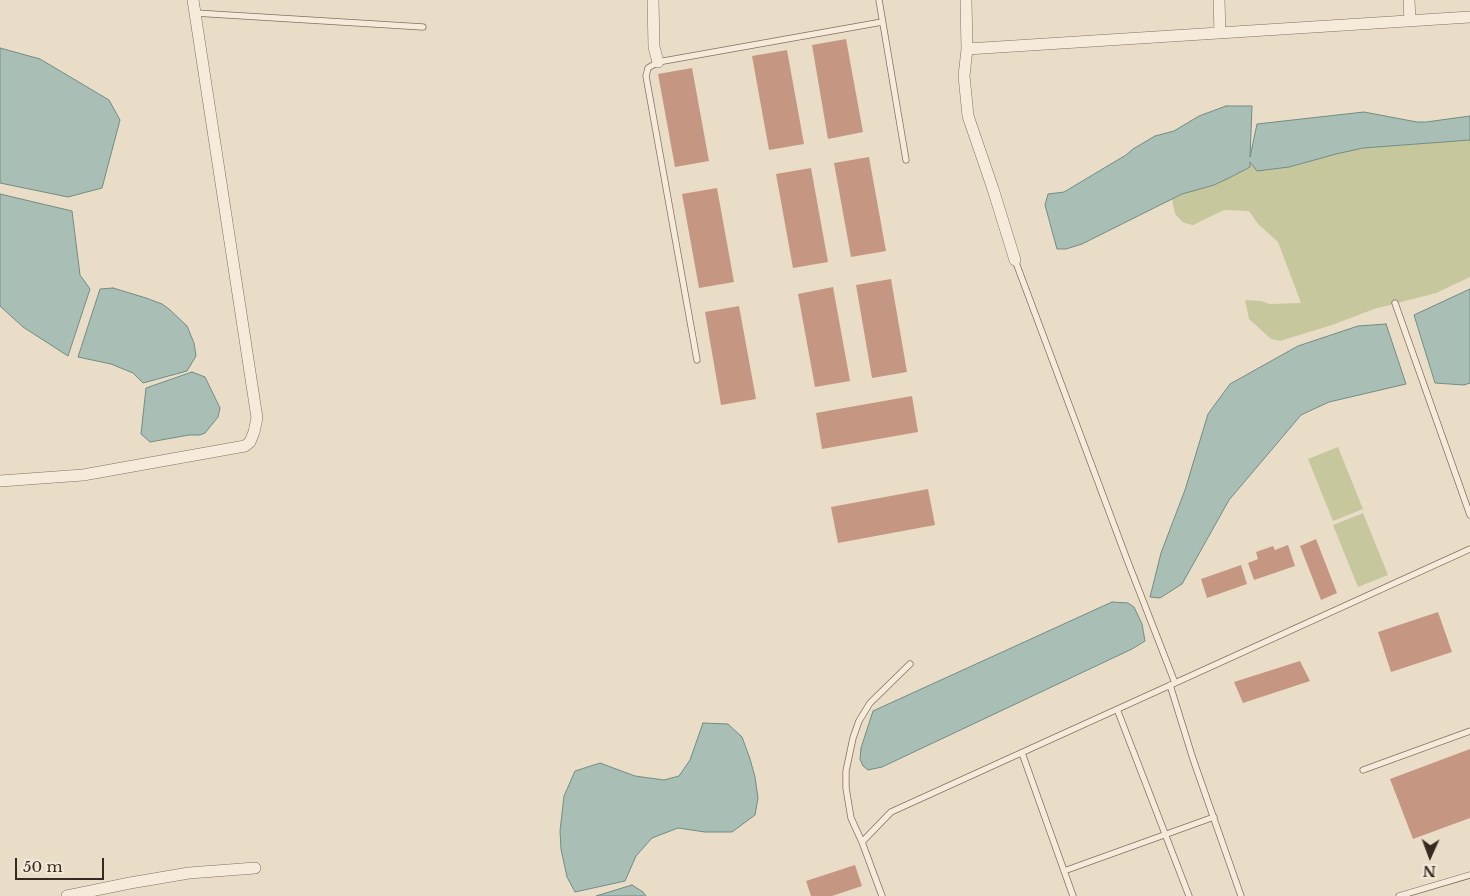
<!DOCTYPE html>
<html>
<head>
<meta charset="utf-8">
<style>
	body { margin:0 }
	#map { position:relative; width:1470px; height:896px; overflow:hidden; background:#eaddc8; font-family:"Libre Baskerville",serif }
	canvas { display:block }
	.north { position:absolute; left:1405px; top:831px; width:50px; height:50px; -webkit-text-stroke:4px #f2e8d7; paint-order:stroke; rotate:182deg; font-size:14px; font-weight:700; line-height:20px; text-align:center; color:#362921 }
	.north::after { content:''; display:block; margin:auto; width:18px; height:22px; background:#362921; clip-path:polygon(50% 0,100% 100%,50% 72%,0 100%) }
	.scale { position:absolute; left:15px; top:858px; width:89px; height:22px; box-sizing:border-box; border:2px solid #362921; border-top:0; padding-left:6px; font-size:15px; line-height:18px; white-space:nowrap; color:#362921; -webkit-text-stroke:4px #f2e8d7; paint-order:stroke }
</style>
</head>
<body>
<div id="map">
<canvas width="1470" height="896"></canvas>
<div class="north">N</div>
<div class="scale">50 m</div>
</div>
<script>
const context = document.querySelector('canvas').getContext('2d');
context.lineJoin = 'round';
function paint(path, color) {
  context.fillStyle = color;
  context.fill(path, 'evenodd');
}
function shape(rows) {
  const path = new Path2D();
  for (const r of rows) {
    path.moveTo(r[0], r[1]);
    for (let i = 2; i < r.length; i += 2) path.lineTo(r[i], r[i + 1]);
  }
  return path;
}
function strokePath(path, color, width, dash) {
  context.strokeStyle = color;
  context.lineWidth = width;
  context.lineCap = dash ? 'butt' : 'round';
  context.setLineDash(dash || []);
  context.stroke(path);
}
const green = shape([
	[1470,140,1470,277,1436,293,1374,309,1332,325,1280,341,1271,339,1249,319,1245,300,1261,301,1270,304,1301,303,1278,242,1258,224,1249,211,1224,210,1193,225,1184,223,1175,214,1172,199,1182,194,1214,185,1231,177,1249,167,1250,162,1258,171,1289,167,1335,154,1363,148],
	[1338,447,1363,509,1333,521,1308,459],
	[1363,513,1388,575,1358,587,1333,525]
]);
const water = shape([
	[0,48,40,59,109,100,120,120,102,188,68,197,0,183,0,48],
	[1226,106,1252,106,1250,157,1257,124,1364,112,1417,122,1426,122,1470,116,1470,140,1363,148,1336,154,1289,167,1257,171,1250,162,1250,167,1231,177,1214,185,1182,194,1082,244,1066,249,1057,249,1045,205,1048,194,1064,192,1126,155,1133,149,1155,136,1174,131,1199,116,1226,106],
	[0,194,72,211,80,275,90,289,68,356,23,327,0,306,0,194],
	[113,288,146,298,162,304,169,309,187,326,194,343,196,356,187,371,143,383,133,373,111,364,78,357,100,289,113,288],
	[1470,289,1470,383,1464,385,1435,383,1414,315,1470,289],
	[1386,324,1406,384,1329,402,1301,415,1229,500,1182,584,1160,598,1150,597,1161,553,1185,490,1208,414,1230,384,1298,346,1358,326,1386,324],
	[192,372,205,377,220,408,218,417,205,433,200,435,189,435,150,442,141,434,146,388,192,372],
	[1112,602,1128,603,1134,607,1142,624,1145,641,1132,649,882,767,868,770,863,766,860,759,861,748,873,711,1112,602],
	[703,723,728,724,742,737,750,759,755,777,758,798,755,815,732,832,705,832,678,828,652,838,636,856,625,881,575,892,567,877,561,849,560,831,564,796,575,771,600,763,635,776,664,780,679,776,690,760,703,723],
	[632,885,643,892,646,896,596,896,632,885]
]);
const building = shape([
	[846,39,863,132,828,139,812,45],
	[787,50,804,144,769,150,752,56],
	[692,68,709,161,675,167,658,74],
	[869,157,886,251,851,257,834,163],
	[811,168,828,262,793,268,776,174],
	[717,188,734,282,699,288,682,194],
	[891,279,907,372,872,378,856,285],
	[833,287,850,381,815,387,798,294],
	[739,306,756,399,721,405,705,312],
	[912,396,918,432,822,449,816,413],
	[928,489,935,525,838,543,831,507],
	[1316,539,1337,593,1321,600,1300,546],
	[1288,545,1295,566,1254,580,1248,563,1258,559,1256,552,1273,546,1275,550],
	[1241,565,1247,584,1207,598,1201,579],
	[1438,612,1452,652,1391,672,1378,632],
	[1300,661,1310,681,1243,703,1234,682],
	[1470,749,1470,818,1413,839,1390,779],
	[855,865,862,886,832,896,811,896,806,881]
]);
const service = shape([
	[879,0,906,160],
	[195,13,423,27],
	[1015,260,1126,557,1175,683],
	[1395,303,1470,515],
	[697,360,646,76,648,68,658,62,882,22],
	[1170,685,1193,759,1241,896],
	[1117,709,1189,896],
	[1022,753,1073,896],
	[1363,770,1470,731],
	[862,842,891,812,1470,549],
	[1064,871,1214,817],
	[882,896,862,842,851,818,846,788,846,771,853,738,859,721,870,703,910,664],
	[1399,896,1470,875]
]);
const minor = shape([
	[653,0,654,47,658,62],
	[966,0,967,49,964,76,968,116,993,189,1015,260],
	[1219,0,1220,33],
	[1409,0,1410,21],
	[967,49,1470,17],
	[0,481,83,475,245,446,250,442,254,432,257,418,193,0],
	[67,896,130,883,189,873,255,868]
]);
paint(green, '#c6c79d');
paint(water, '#a9bfb6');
strokePath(water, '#708c83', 1);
paint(building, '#c59782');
strokePath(service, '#846f5f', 7);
strokePath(minor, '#846f5f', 12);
strokePath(service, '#f6ebdb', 5.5);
strokePath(minor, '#f6ebdb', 11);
</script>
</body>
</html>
